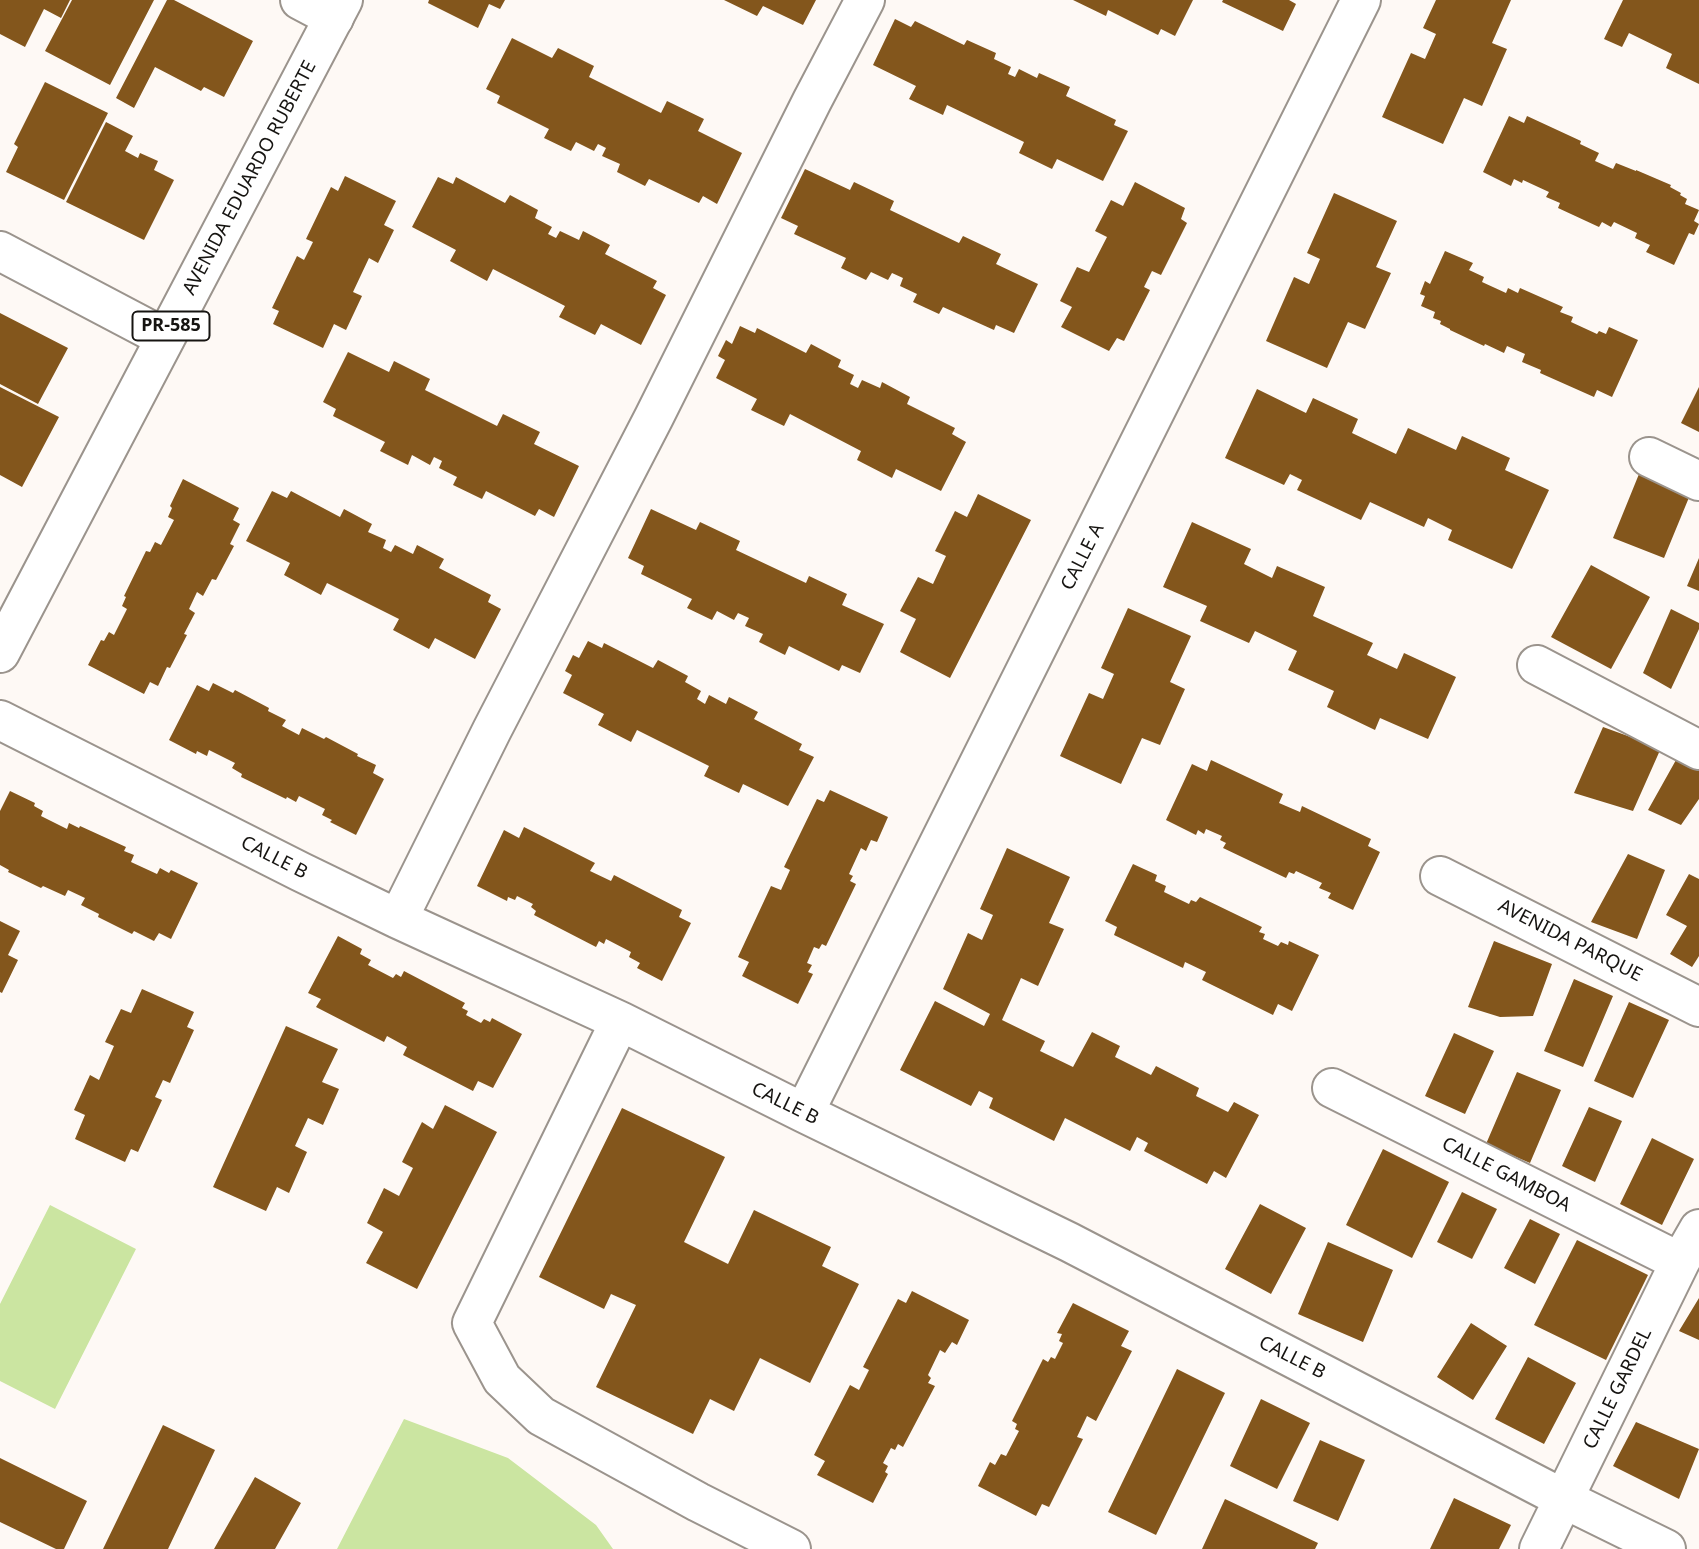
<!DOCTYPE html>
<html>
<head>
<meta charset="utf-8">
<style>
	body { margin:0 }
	canvas { display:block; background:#fef9f5 }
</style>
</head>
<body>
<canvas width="1699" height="1549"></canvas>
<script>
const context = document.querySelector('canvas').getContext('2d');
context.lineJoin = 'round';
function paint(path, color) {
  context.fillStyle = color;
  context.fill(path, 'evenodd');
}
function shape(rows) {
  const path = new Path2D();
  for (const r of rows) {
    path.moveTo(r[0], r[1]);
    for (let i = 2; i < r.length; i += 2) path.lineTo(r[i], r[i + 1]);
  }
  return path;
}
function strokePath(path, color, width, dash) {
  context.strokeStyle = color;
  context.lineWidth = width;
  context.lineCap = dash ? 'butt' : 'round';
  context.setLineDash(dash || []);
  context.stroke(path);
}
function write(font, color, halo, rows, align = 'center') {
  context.font = font + ' "Noto Sans",sans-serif';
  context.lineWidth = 7;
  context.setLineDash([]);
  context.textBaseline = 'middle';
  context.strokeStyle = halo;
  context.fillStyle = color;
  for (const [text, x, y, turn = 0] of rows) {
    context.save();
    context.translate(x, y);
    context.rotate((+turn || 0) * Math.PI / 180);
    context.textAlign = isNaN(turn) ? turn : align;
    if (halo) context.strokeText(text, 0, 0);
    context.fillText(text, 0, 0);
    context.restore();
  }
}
const green = shape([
	[50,1205,136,1249,55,1409,0,1381,0,1304],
	[404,1419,508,1458,596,1525,613,1549,337,1549]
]);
const building = shape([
	[0,0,70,0,61,18,44,9,25,47,0,34],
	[72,0,154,0,110,85,45,51],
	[167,0,174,0,253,41,224,97,204,87,201,91,155,67,134,108,116,98],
	[429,0,505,0,500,9,489,4,478,28,428,3],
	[724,0,816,0,803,25,763,6,757,16],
	[1073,0,1193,0,1175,36,1161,29,1158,35,1108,10,1106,16],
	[1223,0,1289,0,1296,4,1283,31,1222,2],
	[1436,0,1511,0,1492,43,1507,49,1482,106,1464,98,1443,144,1382,117,1411,53,1425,59,1436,34,1423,28],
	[1623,0,1699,0,1699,84,1666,68,1672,54,1629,33,1622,47,1604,39],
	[895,19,911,27,915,21,964,45,967,40,996,53,994,59,1011,67,1008,74,1015,77,1019,69,1037,78,1039,73,1070,87,1066,96,1116,120,1114,125,1128,131,1103,181,1057,159,1052,169,1019,153,1024,142,947,105,943,115,909,99,916,86,873,65],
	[512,38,552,58,558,48,594,66,589,77,661,113,667,101,704,119,698,131,742,153,717,204,703,196,699,203,649,179,645,186,617,172,620,164,602,156,606,148,598,144,594,151,576,142,571,151,544,138,549,129,497,103,500,96,486,89],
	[45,82,108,113,64,200,6,172,18,147,14,144],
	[1509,116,1524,123,1527,116,1581,141,1580,144,1599,153,1595,161,1613,169,1616,163,1636,171,1636,170,1671,185,1670,187,1681,193,1680,195,1687,199,1685,204,1699,210,1694,221,1699,224,1694,235,1689,233,1674,265,1646,252,1650,245,1635,238,1637,233,1614,222,1611,227,1602,222,1599,227,1558,208,1560,203,1546,197,1549,192,1523,180,1522,183,1514,179,1511,186,1483,172],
	[106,122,133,136,125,151,138,158,140,153,158,161,154,170,174,180,144,240,66,202],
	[805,169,850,190,854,182,894,201,890,210,959,243,963,236,1001,254,996,264,1038,284,1014,333,996,325,994,330,943,307,939,314,913,302,917,294,900,286,903,278,892,273,888,280,871,272,866,280,841,268,846,258,794,234,798,226,781,218],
	[345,176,396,201,384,225,394,230,378,263,369,258,353,292,362,296,346,330,334,324,323,348,273,324,279,311,272,308,297,256,304,260,313,242,306,239,331,187,338,191],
	[438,177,453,184,456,177,505,203,510,195,538,210,535,218,552,227,548,234,556,238,560,231,579,240,583,231,610,245,605,254,657,281,653,288,666,295,641,345,601,324,595,335,559,317,565,306,493,269,487,281,450,261,456,250,412,227],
	[1135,182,1185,208,1181,219,1187,223,1161,275,1152,271,1144,287,1150,290,1124,341,1117,338,1109,351,1061,327,1072,307,1060,301,1077,267,1089,272,1107,237,1095,231,1111,200,1123,206],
	[1334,193,1397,221,1376,267,1391,273,1365,329,1348,322,1327,368,1266,341,1294,277,1309,284,1320,259,1307,253],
	[1445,251,1473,263,1469,270,1484,277,1482,282,1506,293,1508,288,1518,293,1520,288,1563,307,1560,312,1573,317,1571,322,1597,334,1599,331,1606,334,1609,327,1638,340,1612,397,1597,390,1594,397,1540,373,1541,370,1522,362,1525,354,1507,346,1504,353,1485,344,1484,346,1450,330,1450,329,1440,324,1441,321,1433,318,1435,312,1421,306,1425,296,1420,294,1425,281,1430,284],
	[0,313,68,348,38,404,0,384],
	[740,326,755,333,757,328,806,353,811,344,841,360,838,367,854,375,850,384,858,388,862,380,880,388,882,382,910,397,907,404,955,428,952,434,966,442,941,491,896,469,892,478,857,460,861,451,790,414,784,426,751,410,757,399,716,378,725,360,718,356,726,340,732,344],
	[348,352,389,372,394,361,430,379,425,390,497,426,503,414,540,432,534,444,579,466,554,517,539,509,535,516,486,491,482,499,453,485,457,477,439,468,442,461,434,457,430,465,412,455,408,465,380,451,385,442,333,416,336,409,323,402],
	[0,387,59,417,22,487,0,475],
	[1699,387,1699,432,1681,423],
	[1257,389,1306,413,1313,398,1358,419,1352,433,1396,454,1408,428,1456,450,1462,436,1510,458,1505,470,1549,490,1512,569,1448,540,1452,530,1428,518,1424,527,1370,502,1361,520,1297,490,1302,480,1290,474,1284,485,1225,458],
	[1639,474,1690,495,1664,558,1613,538],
	[183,479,239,508,233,520,240,524,230,544,234,546,216,580,212,579,203,596,197,592,189,609,195,613,184,634,187,635,170,668,167,667,158,686,150,682,144,694,88,665,101,640,104,641,109,632,114,635,127,609,122,606,126,597,124,596,146,551,150,552,155,542,161,545,174,520,168,517,172,508,170,506],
	[272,491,287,498,291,491,340,517,344,509,372,524,368,532,386,540,383,548,391,552,395,545,413,554,417,545,444,559,439,568,491,595,488,602,501,609,475,659,435,638,429,649,393,630,399,619,327,583,321,595,284,575,290,563,246,541],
	[978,494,1031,520,950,678,900,652,916,619,900,611,918,577,933,584,946,556,935,551,955,511,967,517],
	[651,509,696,530,700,522,740,541,736,550,806,583,809,576,847,594,842,605,884,624,860,673,842,665,839,671,789,646,785,655,759,642,763,634,745,626,749,618,738,613,734,620,717,611,712,620,687,608,692,599,641,574,644,566,628,558],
	[1192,522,1251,549,1244,564,1272,578,1277,566,1325,587,1313,616,1373,643,1367,655,1397,669,1404,653,1456,677,1428,739,1380,718,1375,730,1327,707,1334,691,1288,670,1297,651,1255,631,1249,643,1200,621,1207,606,1163,587],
	[1699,558,1699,591,1687,586],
	[1591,565,1650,597,1611,669,1551,637],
	[1128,608,1191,636,1170,682,1185,689,1160,745,1142,738,1121,784,1060,756,1089,693,1103,699,1114,674,1101,668],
	[1671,609,1699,623,1699,629,1671,689,1643,673],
	[588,641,602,648,604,643,653,668,658,660,688,676,685,682,701,691,697,699,705,704,709,695,726,704,729,697,758,712,754,719,802,744,799,750,814,757,788,806,743,784,739,793,704,776,709,766,637,730,631,742,598,725,604,714,563,693,572,675,565,671,573,655,579,658],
	[213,683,233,693,235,690,269,708,268,711,286,720,282,726,299,735,302,728,324,739,326,737,358,754,357,756,376,765,373,773,384,779,356,835,330,822,332,820,322,815,325,809,299,796,296,802,287,797,286,799,241,777,242,774,232,768,235,763,209,750,207,756,197,751,196,754,169,740,197,685,209,691],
	[1603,727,1661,748,1633,811,1574,793],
	[1211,760,1283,794,1279,803,1300,812,1302,806,1371,839,1368,846,1380,852,1353,910,1328,898,1331,893,1319,888,1322,883,1296,871,1294,874,1289,872,1286,878,1223,848,1226,843,1220,840,1222,836,1206,829,1204,834,1198,830,1196,835,1166,820,1192,764,1207,771],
	[1676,760,1699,771,1699,799,1681,825,1648,810],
	[830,790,888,817,877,842,871,840,866,851,861,848,849,874,853,876,850,881,856,884,826,946,822,944,819,949,814,947,807,963,812,965,808,972,813,974,798,1004,742,976,749,962,738,957,771,886,781,890,790,870,784,867,817,799,824,802],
	[10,791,35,803,34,806,43,811,41,816,67,829,69,823,79,828,80,826,126,847,124,851,134,855,131,862,157,874,160,868,169,873,171,870,198,883,171,939,159,933,154,941,134,931,132,934,98,917,99,914,81,905,85,898,68,890,65,896,43,886,41,888,8,872,9,870,0,865,0,811],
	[524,827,595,863,590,871,611,881,614,875,682,910,679,917,691,923,662,981,637,968,640,963,629,957,631,952,606,939,604,944,599,941,596,947,534,915,536,911,531,907,533,904,517,896,515,900,508,897,507,901,477,886,504,830,519,838],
	[1007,848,1070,877,1049,923,1064,929,1038,986,1021,978,1002,1020,1045,1041,1040,1051,1073,1067,1092,1032,1120,1046,1115,1057,1151,1075,1156,1066,1199,1088,1196,1096,1228,1112,1234,1102,1259,1115,1226,1178,1214,1171,1207,1184,1144,1151,1148,1143,1137,1137,1130,1151,1065,1118,1054,1141,989,1108,993,1098,979,1091,971,1106,900,1070,935,1001,984,1026,990,1014,943,989,968,933,982,940,993,915,980,909],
	[1628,854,1665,870,1637,939,1591,922],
	[1133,864,1157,875,1155,881,1166,886,1164,892,1189,904,1191,900,1196,902,1200,897,1262,927,1259,932,1265,934,1263,939,1278,946,1281,942,1288,945,1289,941,1319,955,1292,1011,1278,1004,1273,1015,1202,980,1206,972,1185,962,1183,968,1114,935,1117,927,1105,921],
	[1689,874,1699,879,1699,956,1692,967,1670,954,1687,926,1666,915],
	[0,921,20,931,8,955,18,960,2,993,0,992],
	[338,936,362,949,360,954,371,960,368,965,393,978,396,974,401,977,404,971,465,1003,462,1008,468,1011,466,1015,481,1023,484,1019,490,1022,492,1018,522,1034,493,1088,478,1081,473,1091,403,1055,407,1047,387,1036,384,1042,316,1007,321,999,308,993],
	[1494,941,1552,964,1533,1016,1500,1017,1468,1007],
	[1574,979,1613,996,1583,1067,1544,1051],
	[142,989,194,1012,187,1027,194,1030,170,1083,163,1080,155,1097,162,1100,138,1152,131,1149,125,1162,75,1139,85,1115,74,1110,90,1075,99,1080,114,1046,105,1042,121,1009,131,1013],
	[1629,1002,1669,1020,1633,1098,1594,1081],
	[286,1026,338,1049,322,1082,339,1089,323,1125,308,1118,295,1146,307,1152,289,1193,277,1187,266,1211,213,1187],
	[1454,1033,1494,1051,1465,1114,1425,1096],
	[1517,1072,1561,1090,1530,1163,1486,1144],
	[445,1105,497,1132,417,1289,366,1263,383,1232,367,1223,384,1188,399,1196,413,1168,402,1162,422,1122,433,1129],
	[1589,1107,1622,1121,1595,1182,1562,1166],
	[622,1108,725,1157,684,1242,728,1264,754,1210,831,1247,822,1266,859,1284,810,1383,760,1358,734,1411,710,1399,693,1434,596,1387,636,1305,611,1294,604,1309,539,1277],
	[1652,1138,1694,1159,1662,1225,1620,1204],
	[1383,1149,1449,1182,1412,1258,1346,1225],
	[1462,1192,1497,1209,1472,1259,1437,1242],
	[1260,1204,1306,1228,1271,1294,1225,1269],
	[1530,1219,1560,1234,1535,1284,1504,1268],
	[1577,1240,1648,1275,1606,1360,1534,1325],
	[1328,1242,1393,1270,1363,1342,1298,1314],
	[912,1291,969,1320,957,1345,952,1342,945,1353,940,1350,928,1375,931,1378,928,1383,935,1386,903,1447,898,1444,895,1450,891,1448,883,1463,888,1466,885,1472,888,1474,873,1503,817,1475,825,1461,814,1455,850,1385,859,1390,869,1370,863,1367,898,1299,906,1303],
	[1699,1298,1699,1340,1679,1331],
	[1073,1303,1129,1331,1121,1346,1132,1351,1096,1421,1087,1416,1077,1437,1083,1439,1049,1507,1042,1504,1036,1516,978,1486,990,1462,995,1465,1001,1454,1006,1456,1019,1431,1015,1429,1017,1424,1012,1421,1043,1359,1048,1362,1051,1357,1055,1359,1063,1343,1059,1341,1062,1334,1057,1333],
	[1471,1323,1507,1346,1473,1400,1437,1377],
	[1528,1357,1576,1383,1544,1444,1495,1419],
	[1177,1369,1225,1393,1156,1535,1108,1512],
	[1261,1399,1310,1423,1277,1489,1230,1466],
	[1636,1422,1699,1449,1679,1499,1613,1466],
	[163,1425,215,1450,168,1549,103,1549],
	[1320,1440,1365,1460,1338,1521,1293,1501],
	[0,1458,87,1501,64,1549,56,1549,0,1522],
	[255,1477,301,1503,275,1549,214,1549],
	[1454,1498,1511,1525,1499,1549,1430,1549],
	[1225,1499,1318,1543,1315,1549,1202,1549]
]);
const minor = shape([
	[300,0,334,18],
	[0,251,165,338],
	[1649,457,1699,481],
	[1537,665,1699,750],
	[0,720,301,872,398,919,620,1021,804,1113,1069,1242,1564,1499,1666,1549],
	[1440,876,1699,1007],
	[398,919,492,730,654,417,812,101,865,0],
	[620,1021,472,1323,502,1379,541,1416,698,1502,791,1549],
	[1332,1088,1680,1262],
	[804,1113,1361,0],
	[1539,1549,1680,1262,1699,1229]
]);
const major = shape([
	[0,653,343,0]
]);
const shields = [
	[171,326,77]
];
const shieldNames = [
	["PR-585",171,326]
];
const streetNames = [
	["AVENIDA EDUARDO RUBERTE",250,178,-62],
	["CALLE A",1083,557,-63],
	["CALLE B",274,858,27],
	["AVENIDA PARQUE",1570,941,27],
	["CALLE B",785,1104,26],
	["CALLE GAMBOA",1506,1175,27],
	["CALLE B",1292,1358,27],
	["CALLE GARDEL",1618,1389,-64]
];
paint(green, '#cbe5a1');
paint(building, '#83561c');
strokePath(minor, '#9b948d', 42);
strokePath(major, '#9b948d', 42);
strokePath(minor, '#fff', 38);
strokePath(major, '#fff', 38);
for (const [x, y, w] of shields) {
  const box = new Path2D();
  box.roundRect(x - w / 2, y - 14.5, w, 29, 5);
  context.fillStyle = '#fff';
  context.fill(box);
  strokePath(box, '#161411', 2);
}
write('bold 18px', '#161411', null, shieldNames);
write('19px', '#161411', '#fff', streetNames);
</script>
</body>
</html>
